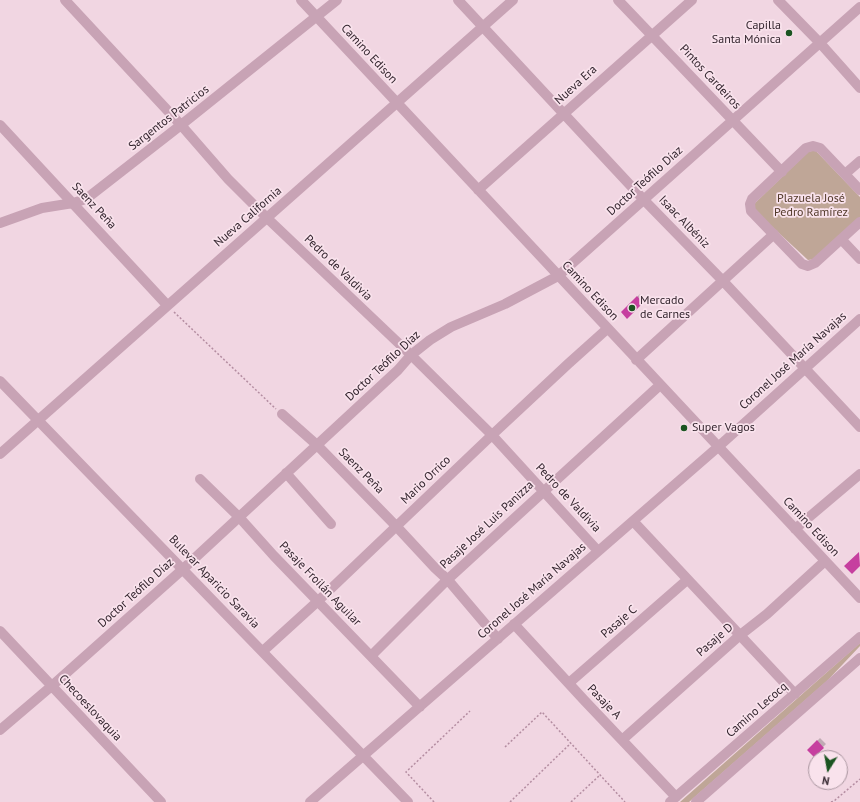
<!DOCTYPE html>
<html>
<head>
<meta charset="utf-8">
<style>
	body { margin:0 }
	#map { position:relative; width:860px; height:802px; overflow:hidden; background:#f1d6e2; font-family:"PT Sans",sans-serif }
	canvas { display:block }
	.north { position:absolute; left:808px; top:750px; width:40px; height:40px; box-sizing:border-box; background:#f9e2ec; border:1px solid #aa96a0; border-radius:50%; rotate:191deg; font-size:11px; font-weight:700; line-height:16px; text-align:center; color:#33252e }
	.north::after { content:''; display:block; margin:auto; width:14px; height:18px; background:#1b5421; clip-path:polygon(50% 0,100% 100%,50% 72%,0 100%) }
</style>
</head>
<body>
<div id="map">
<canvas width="860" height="802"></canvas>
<div class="north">N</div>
</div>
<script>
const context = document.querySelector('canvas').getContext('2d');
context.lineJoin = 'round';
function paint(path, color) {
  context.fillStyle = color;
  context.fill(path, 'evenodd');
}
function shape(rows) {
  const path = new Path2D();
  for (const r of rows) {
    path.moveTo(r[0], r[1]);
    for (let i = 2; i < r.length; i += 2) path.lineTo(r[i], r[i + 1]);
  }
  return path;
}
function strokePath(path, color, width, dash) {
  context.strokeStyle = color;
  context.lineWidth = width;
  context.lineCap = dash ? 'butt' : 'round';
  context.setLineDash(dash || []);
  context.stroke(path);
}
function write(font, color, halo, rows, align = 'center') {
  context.font = font + ' "PT Sans",sans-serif';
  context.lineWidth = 3.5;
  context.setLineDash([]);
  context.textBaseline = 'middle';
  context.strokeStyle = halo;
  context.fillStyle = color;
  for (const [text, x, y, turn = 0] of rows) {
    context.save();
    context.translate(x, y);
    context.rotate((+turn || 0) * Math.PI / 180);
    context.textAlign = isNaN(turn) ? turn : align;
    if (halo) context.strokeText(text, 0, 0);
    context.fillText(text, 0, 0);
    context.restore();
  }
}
const green = shape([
	[815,150,860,197,860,217,815,259,808,260,754,210,754,204,808,152],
	[860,643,860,646,827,681,689,802,680,802]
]);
const shadow = shape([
	[640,294,646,300,627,317,622,312],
	[820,738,826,744,814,756,808,750]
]);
const building = shape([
	[637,296,643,303,627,319,621,312],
	[859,552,860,566,852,574,844,566],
	[817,740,824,748,814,757,807,750]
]);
const path = shape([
	[174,312,276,409],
	[505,747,542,712,625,802],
	[434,802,406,772,470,711],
	[510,802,571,743],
	[571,802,600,775],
	[831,802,834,801,860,779]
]);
const minor = shape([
	[65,0,181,125,228,179,267,218,411,355,492,435,598,551],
	[301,0,860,598],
	[458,0,644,200,723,281,860,427],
	[618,0,782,172],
	[778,0,820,43,860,88],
	[0,125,167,305],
	[845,174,860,161],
	[478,190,692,0],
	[860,190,820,148,813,146,806,148,752,199,750,204,751,211,802,264,808,266,815,263,860,222],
	[0,223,42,208,73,203,86,199,181,125,337,0],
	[841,239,860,259],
	[636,360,774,234],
	[0,381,408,802],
	[282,414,317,445,396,526,435,568,448,580,498,639],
	[0,454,513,0],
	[286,473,331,524],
	[200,479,239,517,274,556,420,707],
	[633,521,795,694],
	[795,529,860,474],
	[514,624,584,700,676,797],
	[0,631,161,802],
	[263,651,318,601,492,435,568,364,607,329],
	[371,656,447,580,660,385],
	[569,683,687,580],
	[0,730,54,684,183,569,398,370,411,355,430,340,451,327,505,304,558,276,860,7],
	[622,740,739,636,767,614,825,561],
	[310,802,718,447,860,319],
	[670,802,860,637],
	[696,802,860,658]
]);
const markers = [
	[789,33,4,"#1b5421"],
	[632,308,4,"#1b5421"],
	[684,428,4,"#1b5421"]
];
const poiNames = [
	["Capilla",781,26,"right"],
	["Santa Mónica",781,40,"right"],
	["Mercado",640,301],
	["de Carnes",640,315],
	["Super Vagos",692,428]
];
const streetNames = [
	["Camino Edison",369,54,47],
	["Pintos Cardeiros",710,77,47],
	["Nueva Era",576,85,-42],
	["Sargentos Patricios",169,118,-38],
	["Doctor Teófilo Díaz",645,181,-42],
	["Saenz Peña",94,206,47],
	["Nueva California",248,217,-41],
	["Isaac Albéniz",684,222,46],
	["Pedro de Valdivia",338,268,44],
	["Camino Edison",590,291,47],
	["Coronel José María Navajas",793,361,-42],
	["Doctor Teófilo Díaz",383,366,-43],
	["Saenz Peña",361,471,45],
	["Mario Orrico",426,480,-44],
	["Pedro de Valdivia",568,498,47],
	["Pasaje José Luis Panizza",487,525,-43],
	["Camino Edison",811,527,47],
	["Bulevar Aparicio Saravia",214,582,46],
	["Pasaje Froilán Aguilar",320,584,46],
	["Coronel José María Navajas",532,591,-41],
	["Doctor Teófilo Díaz",136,593,-42],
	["Pasaje C",619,622,-41],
	["Pasaje D",715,640,-41],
	["Pasaje A",604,702,46],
	["Checoeslovaquia",90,708,47],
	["Camino Lecocq",757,710,-41]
];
const parkNames = [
	["Plazuela José",811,199],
	["Pedro Ramírez",811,213]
];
paint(green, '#bfa697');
paint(shadow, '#0003');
paint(building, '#c63f9f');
strokePath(path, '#b48da1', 1.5, [2, 2]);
strokePath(minor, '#c8a3b5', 10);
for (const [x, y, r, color] of markers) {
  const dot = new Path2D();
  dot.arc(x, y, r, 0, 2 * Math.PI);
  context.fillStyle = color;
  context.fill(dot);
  strokePath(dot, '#f9e2ec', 1.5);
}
write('12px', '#33252e', '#f9e2ec', poiNames, 'left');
write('12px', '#33252e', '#f9e2ec', streetNames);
write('12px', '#513929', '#f9e2ec', parkNames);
</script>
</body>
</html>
